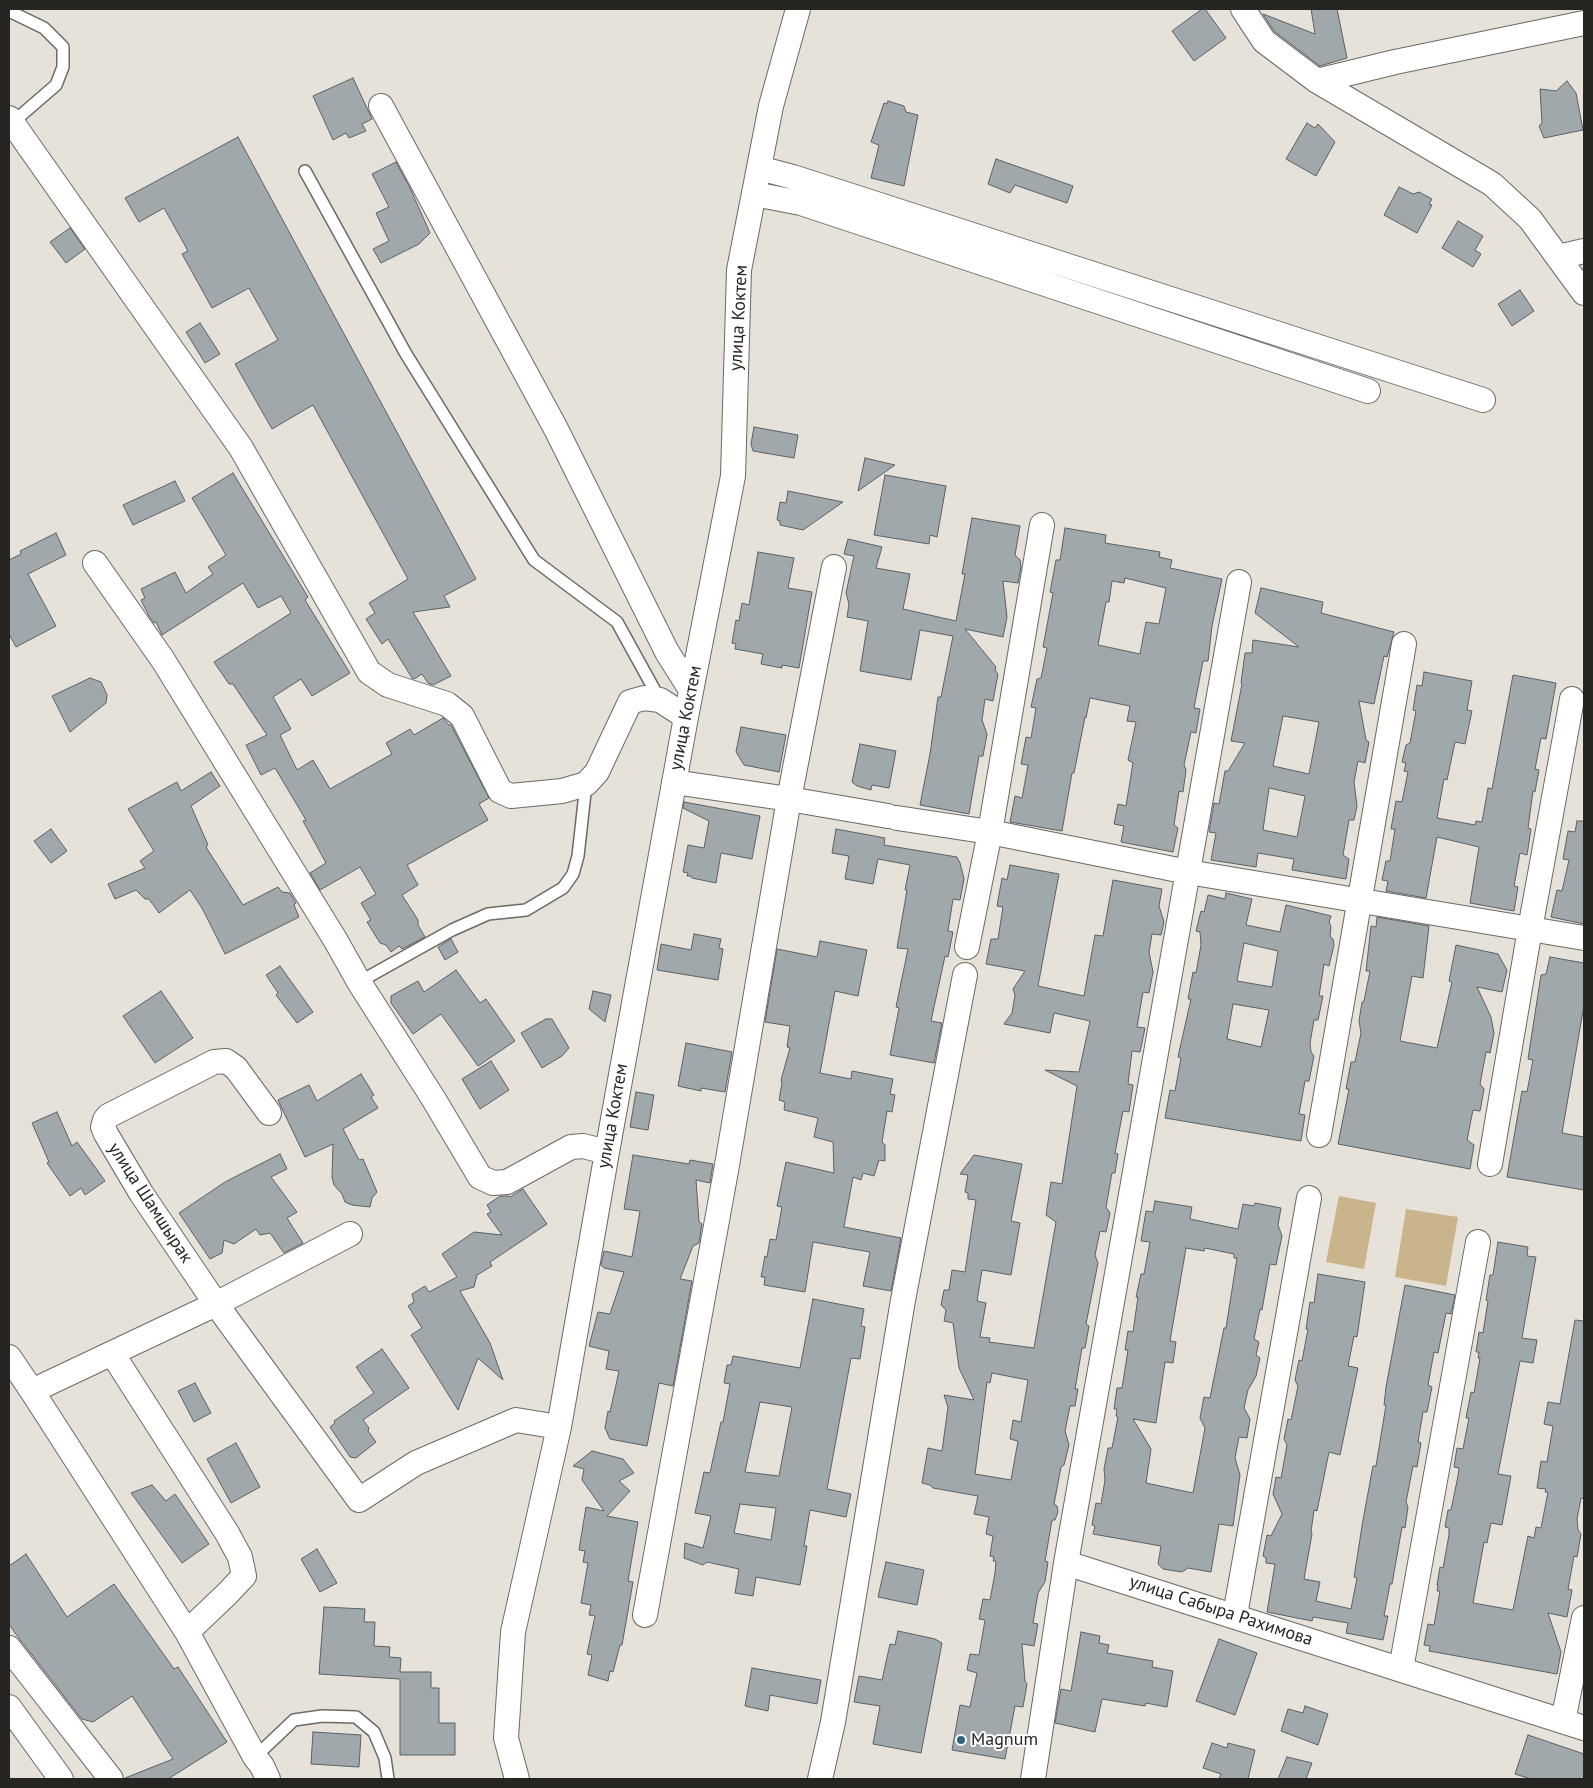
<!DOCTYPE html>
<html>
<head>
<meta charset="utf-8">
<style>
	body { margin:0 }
	#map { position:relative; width:1593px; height:1788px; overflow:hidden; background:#e6e2da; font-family:"PT Sans",sans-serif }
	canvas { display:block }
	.frame { position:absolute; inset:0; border:10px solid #272522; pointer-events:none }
</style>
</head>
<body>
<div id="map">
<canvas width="1593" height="1788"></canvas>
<div class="frame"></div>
</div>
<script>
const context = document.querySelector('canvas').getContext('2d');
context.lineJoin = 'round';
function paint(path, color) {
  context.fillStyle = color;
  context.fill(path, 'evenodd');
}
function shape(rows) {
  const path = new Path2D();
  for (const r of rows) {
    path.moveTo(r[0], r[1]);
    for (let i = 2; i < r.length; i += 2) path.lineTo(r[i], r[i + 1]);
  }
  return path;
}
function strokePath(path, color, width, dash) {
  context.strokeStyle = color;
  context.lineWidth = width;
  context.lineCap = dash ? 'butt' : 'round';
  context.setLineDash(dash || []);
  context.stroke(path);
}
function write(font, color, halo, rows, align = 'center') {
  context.font = font + ' "PT Sans",sans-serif';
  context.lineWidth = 4;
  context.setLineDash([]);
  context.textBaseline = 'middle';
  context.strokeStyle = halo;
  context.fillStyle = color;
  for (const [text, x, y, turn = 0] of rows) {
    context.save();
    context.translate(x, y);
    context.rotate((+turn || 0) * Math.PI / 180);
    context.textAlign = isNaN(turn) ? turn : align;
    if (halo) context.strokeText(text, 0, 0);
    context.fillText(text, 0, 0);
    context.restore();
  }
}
const green = shape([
	[1339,1196,1376,1203,1364,1269,1326,1262],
	[1406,1209,1458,1217,1446,1286,1395,1277]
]);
const building = shape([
	[1202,9,1205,9,1226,38,1194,61,1172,31,1202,9],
	[1311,9,1337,9,1347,58,1320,66,1274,31,1263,14,1315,34,1311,9],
	[353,78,372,119,362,124,366,131,349,138,346,133,333,140,313,96,353,78],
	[1567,81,1576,93,1583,130,1544,138,1539,126,1542,123,1540,89,1556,91,1567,81],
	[888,101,904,106,906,112,918,115,904,186,871,178,879,145,871,142,884,103,887,104,888,101],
	[1307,123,1315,128,1318,124,1335,142,1316,176,1286,159,1307,123],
	[238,137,476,579,444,596,450,607,413,612,451,676,433,685,428,683,422,674,414,679,412,678,388,639,382,644,366,619,375,613,369,603,408,579,313,405,272,429,235,364,278,340,249,288,212,308,182,254,188,251,164,208,139,222,125,198,238,137],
	[996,159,1073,186,1067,203,1015,185,1010,193,988,184,996,159],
	[396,162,410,188,430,233,419,244,381,263,373,249,389,241,376,213,389,207,372,174,396,162],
	[1399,187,1413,194,1419,192,1432,199,1429,204,1432,205,1417,233,1384,215,1399,187],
	[1458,221,1483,236,1475,250,1481,254,1473,267,1442,248,1458,221],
	[70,228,85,249,66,263,50,242,70,228],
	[1520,290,1534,311,1512,326,1498,304,1520,290],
	[200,323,220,354,205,363,186,332,200,323],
	[754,427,798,435,794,458,753,451,751,444,754,427],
	[865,458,895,465,858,491,865,458],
	[233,473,308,597,305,600,350,673,312,696,301,679,273,697,291,729,280,735,297,770,313,760,330,789,392,754,386,743,410,729,414,735,443,718,449,725,451,725,489,798,479,804,488,820,407,865,418,885,402,895,418,920,418,925,425,937,402,949,399,946,391,952,386,945,380,943,367,922,371,920,361,903,376,894,360,867,320,890,310,873,326,863,303,821,306,820,275,768,261,775,246,745,267,735,233,684,229,684,214,662,291,613,281,596,258,608,243,583,162,635,156,622,154,623,149,616,141,600,145,598,141,589,175,572,186,593,213,574,208,567,226,555,192,498,233,473],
	[885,475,946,486,937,537,930,535,929,544,874,535,885,475],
	[175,481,185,501,133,525,123,505,175,481],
	[788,491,843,502,803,530,780,525,780,521,777,520,780,502,786,503,788,491],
	[972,518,1020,526,1015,555,1020,560,1021,567,1018,583,1003,581,1007,617,1003,637,965,629,996,667,995,670,998,674,993,701,985,699,982,720,987,734,983,756,979,756,969,814,920,805,930,754,938,697,941,697,953,636,920,630,911,680,860,671,868,621,847,617,849,604,846,593,854,556,844,554,848,539,882,547,876,568,910,574,903,609,956,621,965,574,962,574,972,518],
	[1065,528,1106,535,1105,543,1160,552,1159,557,1172,560,1170,568,1222,579,1212,626,1208,661,1203,661,1194,708,1200,709,1196,733,1191,732,1184,765,1186,770,1183,792,1179,791,1174,825,1178,828,1173,852,1121,842,1124,826,1114,824,1118,804,1126,806,1133,763,1128,760,1136,722,1127,721,1130,706,1090,698,1086,718,1085,717,1074,773,1072,773,1062,831,1010,822,1015,796,1022,798,1028,765,1021,764,1026,737,1031,738,1036,708,1031,707,1037,679,1041,678,1047,648,1043,647,1053,593,1050,592,1056,560,1060,560,1065,528],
	[1125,578,1166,588,1159,624,1146,622,1140,654,1098,645,1106,602,1109,602,1112,581,1124,583,1125,578],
	[56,533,66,555,28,574,56,626,16,647,9,634,9,560,21,554,20,551,56,533],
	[758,552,794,558,788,588,812,592,799,668,782,665,782,668,761,664,763,654,735,649,736,644,732,643,736,620,739,621,742,603,749,605,758,552],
	[1261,588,1323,602,1321,613,1394,632,1387,657,1384,656,1374,704,1359,701,1366,740,1369,742,1365,763,1358,761,1354,782,1357,806,1354,820,1349,820,1343,855,1349,859,1346,879,1292,870,1294,859,1258,853,1256,867,1211,860,1216,833,1209,832,1214,803,1219,804,1225,771,1228,771,1245,743,1231,741,1242,684,1241,683,1245,653,1252,653,1253,640,1299,647,1255,613,1261,588],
	[1283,716,1319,722,1309,774,1273,766,1283,716],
	[1269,788,1305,796,1297,837,1263,830,1269,788],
	[1424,672,1472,681,1467,710,1472,711,1465,744,1455,742,1447,780,1444,779,1437,818,1475,825,1476,821,1482,822,1488,788,1492,789,1513,675,1556,683,1546,739,1541,738,1535,769,1539,770,1535,792,1533,791,1528,828,1531,829,1527,855,1520,853,1514,886,1518,887,1514,911,1470,903,1479,847,1437,837,1426,898,1386,891,1388,881,1382,880,1386,861,1390,861,1395,829,1391,829,1396,801,1402,802,1408,772,1404,771,1406,763,1402,762,1406,745,1410,743,1416,711,1413,710,1417,685,1422,686,1424,672],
	[90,678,101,682,107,695,106,703,70,732,52,696,90,678],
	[741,727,786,735,779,772,744,765,736,752,741,727],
	[860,744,896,751,889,788,872,785,871,790,857,786,852,782,860,744],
	[211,772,220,786,191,806,208,845,206,847,243,905,278,887,282,892,290,893,296,903,294,905,299,917,225,954,202,908,190,890,159,913,149,899,145,899,136,890,115,899,108,884,145,868,140,861,154,851,128,809,177,782,181,791,211,772],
	[684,802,760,816,752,859,721,853,716,883,692,878,691,876,687,876,688,873,683,872,688,845,704,848,709,821,683,808,684,802],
	[1577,821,1584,821,1584,924,1551,917,1557,890,1562,891,1569,860,1563,859,1568,831,1575,832,1577,821],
	[51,829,67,851,51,863,34,841,51,829],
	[836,829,885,838,884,845,957,857,960,863,964,879,960,900,953,899,948,931,953,932,948,957,945,956,931,1021,942,1023,934,1063,890,1055,899,1008,896,1007,908,949,897,948,907,890,905,890,910,865,878,859,873,884,845,879,849,856,832,853,836,829],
	[1010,865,1059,874,1038,986,1084,996,1095,935,1103,936,1113,880,1162,889,1159,906,1164,922,1161,935,1152,934,1149,952,1153,972,1149,993,1143,992,1137,1027,1145,1028,1140,1052,1132,1051,1128,1084,1133,1085,1129,1112,1123,1111,1115,1153,1118,1154,1115,1173,1112,1173,1106,1207,1110,1213,1106,1232,1100,1231,1095,1255,1098,1263,1086,1324,1089,1326,1085,1348,1082,1348,1075,1389,1078,1389,1075,1406,1070,1406,1065,1431,1069,1445,1064,1465,1061,1467,1054,1504,1057,1506,1058,1512,1055,1520,1052,1520,1045,1561,1048,1562,1045,1582,1038,1593,1033,1623,1038,1624,1034,1646,1022,1644,1025,1681,1027,1684,1023,1707,1015,1706,1005,1759,952,1750,960,1705,970,1707,977,1673,967,1670,970,1654,979,1655,985,1620,979,1619,983,1599,990,1600,995,1573,996,1561,993,1561,994,1557,990,1556,993,1536,986,1534,989,1517,974,1514,978,1496,933,1488,930,1485,922,1483,928,1448,942,1451,948,1407,944,1395,974,1400,959,1368,953,1323,944,1321,946,1310,941,1305,944,1290,949,1290,952,1270,965,1272,976,1200,968,1199,968,1193,965,1192,968,1175,960,1174,974,1155,1022,1164,1011,1221,1020,1223,1011,1275,982,1270,977,1301,986,1303,980,1337,990,1338,989,1342,1034,1348,1056,1222,1046,1215,1051,1182,1062,1184,1077,1086,1045,1070,1079,1072,1090,1021,1054,1013,1050,1033,1004,1024,1012,1013,1015,995,1013,989,1025,971,986,964,991,939,998,939,1003,907,997,906,1002,878,1007,880,1010,865],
	[992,1373,1028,1380,1021,1422,1013,1420,1010,1439,1018,1441,1011,1480,975,1474,987,1382,990,1383,992,1373],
	[1226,893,1252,899,1246,925,1280,932,1286,905,1331,916,1329,922,1331,927,1330,936,1333,939,1334,945,1329,966,1324,964,1319,996,1323,996,1318,1020,1314,1020,1310,1043,1311,1052,1314,1056,1309,1081,1305,1081,1299,1114,1305,1115,1301,1141,1165,1118,1170,1090,1175,1091,1181,1058,1178,1057,1191,999,1188,999,1193,972,1196,973,1201,945,1200,932,1196,931,1201,911,1204,912,1208,895,1225,899,1226,893],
	[1244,943,1278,951,1272,987,1237,981,1244,943],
	[1233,1004,1269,1010,1261,1047,1227,1039,1233,1004],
	[1377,917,1429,926,1423,978,1412,976,1400,1041,1437,1048,1452,982,1449,981,1456,945,1498,954,1507,970,1502,992,1477,987,1491,1017,1494,1033,1490,1053,1486,1052,1480,1084,1484,1089,1480,1111,1473,1110,1467,1140,1474,1145,1470,1169,1338,1144,1349,1089,1346,1089,1351,1062,1355,1062,1361,1033,1359,1021,1362,1002,1364,1001,1370,971,1366,971,1371,926,1376,927,1377,917],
	[694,934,721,939,719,948,723,949,718,980,657,970,661,944,691,950,694,934],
	[451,939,458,952,445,960,438,947,451,939],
	[820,941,867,950,858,996,835,991,820,1073,851,1079,852,1071,893,1079,890,1094,895,1095,892,1112,887,1111,882,1142,885,1145,885,1161,879,1160,874,1176,863,1173,861,1180,853,1177,844,1227,901,1238,891,1291,863,1286,870,1252,813,1242,805,1292,764,1285,765,1277,761,1277,765,1256,767,1257,770,1239,776,1240,782,1207,777,1206,786,1162,834,1173,833,1142,814,1137,818,1118,784,1110,785,1102,779,1100,782,1083,781,1080,790,1048,787,1047,790,1026,765,1022,777,949,817,957,820,941],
	[1550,957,1584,963,1584,1005,1562,1133,1584,1137,1584,1190,1507,1177,1522,1091,1527,1092,1533,1060,1528,1059,1541,975,1546,974,1550,957],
	[280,966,313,1012,297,1023,276,995,278,993,266,975,280,966],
	[456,970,480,1003,486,999,515,1041,478,1066,441,1014,413,1034,391,1003,391,996,418,981,424,992,456,970],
	[161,991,193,1038,155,1063,123,1016,161,991],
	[593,991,611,995,605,1022,589,1009,593,991],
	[546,1019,552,1019,569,1048,562,1056,542,1068,521,1033,546,1019],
	[686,1043,732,1052,725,1092,701,1088,701,1091,678,1086,686,1043],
	[491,1061,509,1090,480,1109,462,1079,491,1061],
	[361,1074,374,1095,371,1097,378,1108,343,1129,359,1160,363,1159,377,1192,372,1198,370,1207,352,1205,345,1202,342,1194,334,1185,332,1177,333,1144,305,1157,278,1100,309,1085,317,1101,361,1074],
	[636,1092,654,1095,648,1130,630,1127,636,1092],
	[57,1112,72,1146,77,1142,105,1181,85,1195,81,1188,70,1196,47,1163,49,1162,32,1123,57,1112],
	[280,1154,287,1169,271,1177,297,1212,287,1218,303,1243,284,1253,270,1233,260,1235,256,1229,234,1244,224,1240,222,1253,210,1259,179,1213,225,1182,280,1154],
	[633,1155,689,1164,690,1160,713,1164,710,1183,696,1180,699,1222,702,1224,699,1243,693,1246,680,1279,692,1281,673,1386,659,1383,647,1446,610,1439,605,1428,608,1411,610,1412,619,1371,606,1369,609,1351,589,1346,598,1312,610,1314,624,1272,604,1268,601,1265,604,1251,632,1257,640,1211,624,1209,633,1155],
	[523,1189,547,1224,490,1262,492,1266,477,1275,474,1287,460,1291,490,1343,503,1380,478,1358,458,1410,411,1335,422,1328,408,1306,414,1302,412,1294,425,1286,429,1292,457,1277,442,1254,474,1232,502,1235,487,1214,491,1212,487,1205,500,1196,509,1196,510,1197,523,1189],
	[1155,1201,1192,1207,1190,1219,1238,1229,1243,1204,1254,1206,1255,1203,1281,1208,1278,1225,1282,1236,1276,1265,1270,1264,1262,1310,1260,1309,1254,1339,1259,1342,1256,1355,1260,1358,1256,1376,1248,1390,1244,1408,1250,1419,1247,1438,1239,1437,1235,1458,1240,1475,1233,1526,1219,1524,1211,1572,1188,1568,1182,1572,1163,1569,1158,1564,1161,1546,1093,1534,1095,1526,1092,1525,1096,1503,1101,1504,1105,1480,1104,1469,1108,1448,1112,1448,1118,1417,1116,1416,1117,1409,1114,1409,1117,1388,1122,1388,1128,1350,1125,1350,1128,1331,1133,1332,1138,1297,1136,1297,1141,1274,1144,1274,1150,1242,1141,1241,1146,1211,1153,1212,1155,1201],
	[1186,1248,1204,1251,1205,1248,1234,1254,1234,1258,1237,1258,1226,1328,1224,1328,1210,1398,1204,1397,1200,1418,1205,1428,1193,1493,1146,1483,1151,1449,1133,1419,1156,1423,1165,1362,1173,1363,1176,1342,1170,1341,1186,1248],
	[1498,1242,1528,1247,1527,1256,1536,1257,1522,1338,1537,1340,1533,1363,1520,1361,1498,1474,1511,1476,1502,1525,1491,1523,1487,1543,1484,1542,1473,1603,1513,1610,1528,1536,1534,1538,1536,1527,1541,1528,1548,1492,1545,1492,1546,1489,1537,1488,1541,1461,1547,1462,1553,1426,1544,1424,1548,1402,1560,1404,1575,1320,1584,1321,1584,1499,1581,1498,1577,1519,1578,1530,1581,1534,1577,1557,1574,1556,1568,1589,1572,1590,1567,1617,1548,1613,1561,1652,1557,1674,1429,1651,1430,1646,1424,1645,1428,1624,1434,1625,1440,1591,1437,1591,1438,1585,1437,1585,1440,1567,1443,1568,1449,1535,1449,1528,1445,1527,1448,1510,1451,1510,1458,1476,1459,1468,1454,1467,1457,1448,1463,1449,1469,1418,1466,1418,1471,1392,1474,1393,1480,1358,1478,1358,1479,1352,1476,1352,1479,1332,1483,1333,1488,1301,1486,1300,1490,1275,1493,1275,1498,1242],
	[1318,1274,1365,1282,1357,1337,1354,1336,1348,1366,1358,1368,1340,1455,1329,1452,1317,1511,1314,1510,1311,1532,1312,1534,1304,1579,1320,1582,1316,1601,1351,1609,1357,1578,1354,1577,1363,1520,1373,1466,1376,1466,1386,1405,1384,1405,1386,1387,1405,1285,1455,1295,1451,1314,1446,1313,1438,1353,1434,1352,1428,1385,1432,1387,1427,1412,1423,1412,1418,1442,1421,1443,1417,1467,1413,1466,1406,1502,1408,1507,1405,1528,1402,1527,1392,1584,1390,1584,1384,1616,1388,1616,1383,1640,1346,1633,1348,1623,1313,1617,1312,1621,1267,1612,1275,1564,1266,1563,1266,1558,1263,1556,1267,1535,1271,1536,1282,1514,1273,1494,1276,1477,1281,1478,1287,1445,1284,1439,1288,1419,1291,1420,1298,1386,1295,1380,1299,1360,1302,1361,1308,1329,1306,1329,1310,1302,1314,1303,1318,1274],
	[813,1299,864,1309,861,1326,865,1327,860,1359,851,1358,827,1489,851,1494,846,1517,810,1510,804,1546,807,1546,800,1585,756,1577,753,1596,735,1593,739,1569,707,1562,703,1565,684,1558,685,1543,703,1548,711,1516,695,1513,704,1472,710,1473,721,1422,723,1422,730,1384,724,1383,727,1365,731,1365,733,1356,800,1368,813,1299],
	[760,1402,792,1407,779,1476,745,1472,760,1402],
	[740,1504,776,1508,771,1540,734,1533,740,1504],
	[382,1349,409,1388,363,1420,369,1428,368,1431,376,1442,356,1458,350,1457,330,1427,335,1423,334,1421,374,1393,356,1367,382,1349],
	[195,1383,211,1413,194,1422,178,1391,195,1383],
	[236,1443,260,1487,231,1503,207,1459,236,1443],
	[592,1451,623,1459,634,1473,619,1481,630,1491,607,1516,638,1522,628,1581,633,1582,622,1645,620,1645,613,1672,610,1671,608,1681,588,1675,592,1655,587,1654,595,1616,589,1615,591,1605,581,1603,588,1563,583,1562,585,1551,579,1550,586,1507,604,1511,582,1480,584,1469,573,1466,592,1451],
	[152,1485,166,1501,175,1494,209,1544,182,1563,131,1493,152,1485],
	[317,1549,337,1583,320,1592,301,1559,317,1549],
	[26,1554,67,1617,114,1584,174,1669,178,1667,227,1742,168,1779,124,1779,125,1778,173,1759,132,1696,93,1722,82,1719,15,1633,9,1624,9,1566,26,1554],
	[886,1562,924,1570,917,1605,878,1597,886,1562],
	[324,1607,365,1609,364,1622,375,1622,374,1646,390,1647,389,1657,401,1658,400,1672,431,1672,431,1688,439,1688,439,1723,455,1723,455,1755,400,1755,400,1679,319,1674,324,1607],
	[898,1631,935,1639,942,1643,921,1753,873,1744,880,1706,854,1702,859,1676,882,1680,890,1644,895,1645,898,1631],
	[1081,1632,1100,1636,1099,1643,1109,1645,1107,1653,1153,1661,1152,1667,1173,1671,1167,1707,1146,1703,1145,1706,1102,1699,1095,1732,1055,1723,1061,1689,1071,1691,1081,1632],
	[1219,1639,1257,1653,1235,1715,1196,1701,1219,1639],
	[752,1668,821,1680,817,1704,770,1695,768,1711,745,1706,752,1668],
	[1305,1706,1328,1714,1318,1745,1281,1731,1288,1709,1303,1713,1305,1706],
	[313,1732,361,1735,359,1767,311,1764,313,1732],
	[1528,1735,1584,1754,1584,1779,1531,1779,1515,1774,1528,1735],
	[1212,1743,1227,1748,1228,1743,1255,1750,1248,1779,1219,1779,1221,1774,1203,1768,1212,1743],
	[1287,1757,1312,1763,1306,1779,1278,1779,1287,1757]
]);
const lane = shape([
	[9,11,44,28,63,47,63,67,56,85,12,123],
	[305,171,406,354,534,560,617,622,660,700],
	[359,982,452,930,488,914,526,910,563,888,573,874,578,856,586,784],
	[255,1757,294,1720,322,1716,356,1717,374,1732,385,1758,388,1779]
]);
const street = shape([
	[1243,9,1264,41,1317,81,1492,184,1530,219,1584,293],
	[1317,81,1395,62,1584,23],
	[381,106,556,429,667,652,691,690],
	[9,118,241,448,369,672,388,685,447,704,462,716,500,791,511,796,562,791,586,784,597,772,630,702,644,698,660,700,686,717],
	[759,168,793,177,1483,400],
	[754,194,801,203,1368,391],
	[1558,257,1584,251],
	[95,563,163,660,336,941,359,982,433,1098,480,1177,493,1183,507,1182,571,1147,583,1146,607,1152],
	[674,782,789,799,834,567],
	[897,818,990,832,1188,872,1584,938],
	[967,947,990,832,1042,525],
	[269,1113,236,1068,226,1061,214,1062,108,1116,105,1120,103,1127,106,1134,141,1193,216,1304,359,1500,416,1463,516,1420,559,1427,513,1632,506,1738,517,1779],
	[1319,1135,1404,644],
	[1490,1164,1530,929,1572,699],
	[112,1353,227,1533,240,1557,244,1576,227,1594,187,1632],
	[9,1357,32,1391],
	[559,1427,607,1152,686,717,733,476,739,270,771,106,798,9],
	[1066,1563,1239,582],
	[645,1615,726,1171,789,799,888,816],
	[1235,1615,1309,1198],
	[9,1648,111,1779],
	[1401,1669,1478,1242],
	[9,1707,61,1779],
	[1563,1721,1584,1618],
	[268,1779,262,1766,255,1757,187,1632,32,1391,216,1304,350,1234],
	[820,1779,833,1722,903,1300,965,975],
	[1033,1779,1066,1563,1584,1728]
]);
const markers = [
	[961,1740,5,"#2d657f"]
];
const streetNames = [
	["улица Коктем",739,318,-87],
	["улица Коктем",686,718,-79],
	["улица Коктем",613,1116,-80],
	["улица Шамшырак",150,1203,57],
	["улица Сабыра Рахимова",1221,1611,18]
];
const poiNames = [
	["Magnum",971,1740]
];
paint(green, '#c9b48b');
paint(building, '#a0a8ac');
strokePath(building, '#596165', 1);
strokePath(lane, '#6d6963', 14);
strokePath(street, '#6d6963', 26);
strokePath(lane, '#fff', 11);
strokePath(street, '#fff', 24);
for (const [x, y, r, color] of markers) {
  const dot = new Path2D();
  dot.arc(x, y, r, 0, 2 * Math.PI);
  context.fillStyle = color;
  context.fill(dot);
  strokePath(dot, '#fff', 2);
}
write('18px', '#272522', '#fff', streetNames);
write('18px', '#272522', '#fff', poiNames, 'left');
</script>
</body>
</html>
